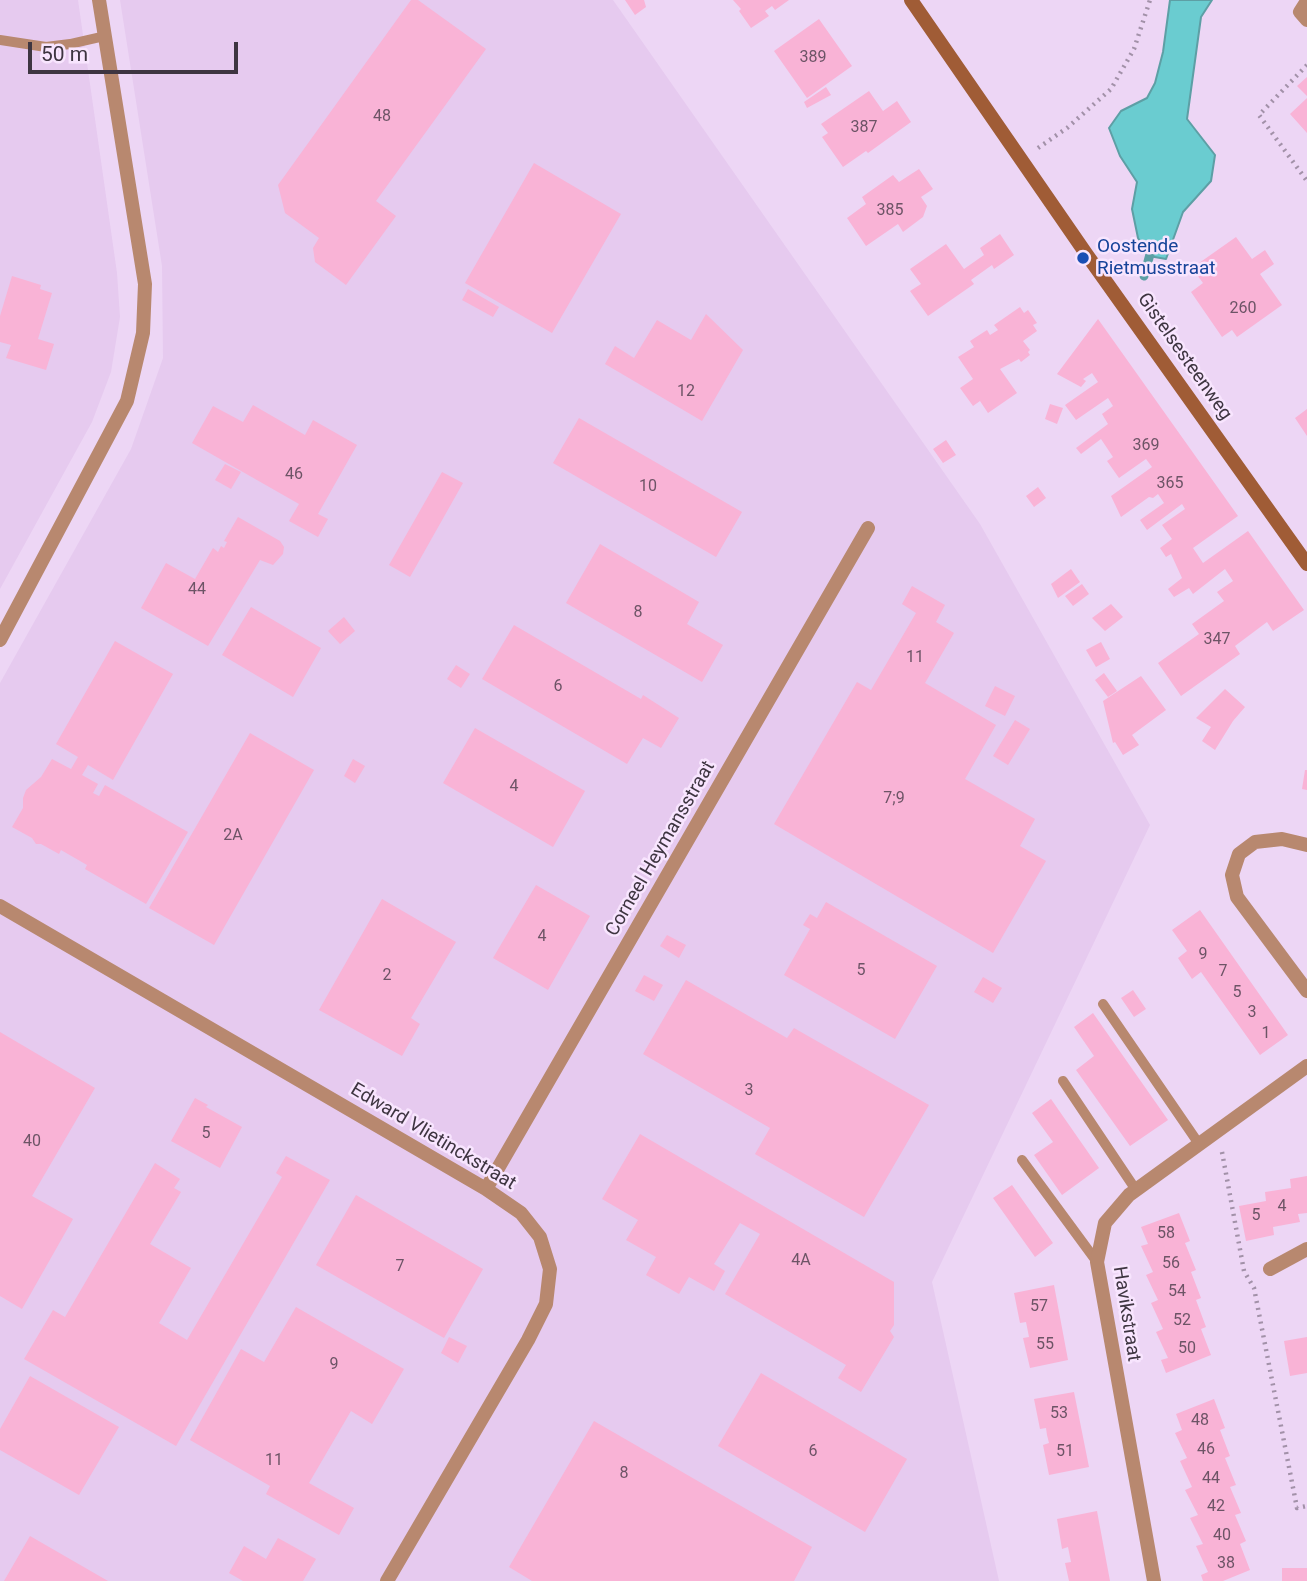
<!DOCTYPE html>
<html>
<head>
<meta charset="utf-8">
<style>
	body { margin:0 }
	#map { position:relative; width:1307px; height:1581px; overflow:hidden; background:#edd6f5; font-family:Roboto,sans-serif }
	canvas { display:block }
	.scale { position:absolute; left:28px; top:42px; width:210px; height:32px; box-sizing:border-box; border:4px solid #3e3541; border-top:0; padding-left:9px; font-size:21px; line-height:24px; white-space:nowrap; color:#3e3541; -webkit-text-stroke:5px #f8e5fe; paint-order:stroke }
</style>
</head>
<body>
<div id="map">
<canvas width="1307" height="1581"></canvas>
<div class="scale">50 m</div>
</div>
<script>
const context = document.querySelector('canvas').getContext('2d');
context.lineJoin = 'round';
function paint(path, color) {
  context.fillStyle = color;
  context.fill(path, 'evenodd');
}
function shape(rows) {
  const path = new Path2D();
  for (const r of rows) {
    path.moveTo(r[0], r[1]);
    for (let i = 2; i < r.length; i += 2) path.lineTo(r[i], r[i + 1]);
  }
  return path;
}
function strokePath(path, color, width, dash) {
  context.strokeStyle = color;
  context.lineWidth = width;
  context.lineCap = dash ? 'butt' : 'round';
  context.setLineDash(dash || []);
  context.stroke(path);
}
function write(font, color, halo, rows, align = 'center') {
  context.font = font + ' Roboto,sans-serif';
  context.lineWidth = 5;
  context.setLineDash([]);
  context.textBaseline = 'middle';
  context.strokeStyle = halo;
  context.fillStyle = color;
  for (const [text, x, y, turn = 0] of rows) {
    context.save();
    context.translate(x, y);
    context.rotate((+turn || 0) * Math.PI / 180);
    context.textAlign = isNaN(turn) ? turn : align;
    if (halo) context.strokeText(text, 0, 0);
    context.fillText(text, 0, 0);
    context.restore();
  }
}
const built = shape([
	[0,0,78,0,117,273,120,317,111,372,92,422,0,589],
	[120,0,613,0,980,524,1150,825,932,1282,999,1581,0,1581,0,683,131,449,163,358,162,266]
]);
const water = shape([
	[1170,0,1212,0,1201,17,1187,119,1215,155,1211,181,1183,212,1166,259,1149,256,1138,238,1132,209,1137,182,1120,156,1109,128,1121,111,1147,98,1155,83,1163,52,1170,0]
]);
const stream = shape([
	[1144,276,1152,247]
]);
const building = shape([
	[411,0,418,0,486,49,376,201,396,216,346,285,315,262,313,248,319,238,285,213,278,185],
	[625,0,644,0,646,7,635,15],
	[733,0,789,0,775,10,772,6,765,11,769,16,751,28,739,11,741,9],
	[819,19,852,66,807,98,774,51],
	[1307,77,1307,96,1297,86],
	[826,87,831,95,807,108,804,102],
	[869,91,883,111,897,101,911,122,868,153,866,151,843,167,822,137,828,133,821,124],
	[1307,98,1307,133,1290,114],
	[534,163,621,214,552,333,465,283],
	[919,169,933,189,921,197,927,206,923,217,903,232,898,224,866,246,847,218,866,204,862,197,893,175,899,182],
	[1000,234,1014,255,994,269,992,265,971,280,974,284,928,316,910,291,921,284,910,269,946,244,964,269,984,255,980,248],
	[1236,237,1252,259,1265,250,1274,264,1260,274,1282,305,1237,337,1232,330,1222,337,1191,292,1203,283,1192,268],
	[12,276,41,285,40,289,52,293,38,339,54,344,46,370,6,358,11,345,0,342,0,316],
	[468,289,499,307,493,317,462,300],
	[1020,307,1024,313,1028,310,1037,323,1033,325,1037,331,1023,341,1030,350,1028,352,1030,355,1021,362,1019,359,1000,369,1017,393,988,413,980,401,973,406,960,388,973,379,958,357,974,347,970,341,987,330,990,335,998,330,994,325],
	[706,314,743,350,702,421,605,364,615,346,634,358,657,320,691,340],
	[1098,319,1238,516,1193,548,1203,563,1248,531,1304,610,1273,631,1267,622,1235,646,1240,654,1181,696,1158,663,1199,634,1192,624,1224,601,1217,592,1233,581,1225,569,1193,594,1189,588,1174,597,1168,589,1182,578,1171,554,1166,557,1160,548,1172,539,1162,525,1185,509,1182,504,1147,530,1140,520,1164,503,1158,494,1153,498,1149,497,1121,517,1111,496,1152,467,1146,459,1119,478,1107,461,1113,457,1101,439,1081,454,1076,448,1108,424,1102,414,1113,406,1108,398,1076,420,1065,405,1098,382,1092,373,1083,379,1086,381,1081,387,1057,374],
	[1050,404,1063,408,1057,424,1045,419],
	[253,405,305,435,313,420,357,445,318,514,328,519,318,537,289,521,299,504,192,443,213,406,243,422],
	[1307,409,1307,436,1295,418],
	[579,418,742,512,716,557,553,463],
	[946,440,956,455,943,463,933,449],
	[225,464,241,472,231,489,215,480],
	[442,472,463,483,410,577,389,565],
	[1038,487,1046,498,1034,507,1026,496],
	[238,517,280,541,284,547,283,554,273,565,260,560,208,646,141,608,166,563,195,579,213,548,218,552,221,546,224,548,227,542,224,541],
	[600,544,699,602,687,624,723,645,702,682,566,603],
	[1071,569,1080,582,1058,598,1051,584],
	[1082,584,1089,594,1073,606,1065,596],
	[912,586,945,605,936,622,954,633,925,683,996,725,965,779,1035,819,1020,846,1046,861,993,953,774,824,857,682,871,690,916,613,902,604],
	[1111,604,1123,617,1105,631,1092,618],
	[251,607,321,648,293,697,222,655],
	[344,617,355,631,340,644,328,631],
	[514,625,641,699,643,695,679,718,661,748,643,738,627,764,482,679],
	[115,641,173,674,113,780,88,765,82,775,98,784,93,793,99,796,105,785,188,832,146,904,85,869,87,865,61,850,59,854,41,844,36,844,32,838,12,827,23,808,23,798,26,790,41,777,52,759,71,769,78,757,56,744],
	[1101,642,1110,659,1096,667,1086,650],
	[456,665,470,674,461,688,447,679],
	[1104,673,1117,691,1108,697,1095,680],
	[1141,676,1166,710,1132,735,1139,745,1123,755,1115,742,1113,743,1103,701],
	[995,686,1015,696,1005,716,985,706],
	[1225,689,1245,707,1233,721,1215,750,1202,741,1211,727,1196,718],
	[1015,720,1030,729,1008,765,993,756],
	[475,728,585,791,553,847,443,783],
	[250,733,314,770,214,945,149,908],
	[353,759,365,766,355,783,344,776],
	[1305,770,1307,770,1307,790,1302,789],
	[536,885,590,916,548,990,493,958],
	[382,899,456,942,411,1018,420,1024,402,1056,319,1010],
	[826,902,937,966,895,1039,784,975,810,929,803,925,810,914,817,918],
	[1200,910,1288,1035,1260,1055,1201,972,1192,979,1178,958,1187,951,1172,930],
	[667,935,686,945,679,958,660,946],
	[644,975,663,985,654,1001,635,991],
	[983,977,1002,988,993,1003,974,992],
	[686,980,787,1038,794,1028,929,1105,864,1217,755,1154,770,1128,643,1054],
	[1133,990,1146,1009,1134,1017,1121,998],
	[1093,1013,1168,1120,1130,1146,1076,1070,1094,1056,1074,1027],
	[0,1032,95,1088,32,1196,73,1219,22,1309,0,1296],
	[195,1098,208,1105,206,1107,242,1127,220,1168,171,1141],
	[1051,1099,1099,1168,1062,1195,1034,1155,1053,1142,1032,1113],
	[640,1134,894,1282,894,1325,890,1331,894,1337,861,1392,838,1378,846,1365,725,1294,760,1234,740,1223,714,1264,725,1271,714,1291,689,1277,679,1294,646,1275,656,1257,626,1240,638,1220,602,1199],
	[286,1156,330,1180,176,1446,24,1359,53,1310,65,1317,155,1163,180,1179,174,1188,181,1192,150,1244,191,1268,159,1323,187,1340,282,1177,276,1173],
	[1307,1176,1307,1213,1298,1214,1300,1222,1273,1227,1274,1235,1246,1241,1239,1206,1266,1201,1265,1192,1291,1188,1290,1179],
	[1012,1185,1053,1243,1035,1257,993,1198],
	[356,1195,483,1269,444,1338,316,1265],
	[1179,1213,1190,1241,1185,1243,1196,1270,1191,1272,1201,1298,1196,1300,1206,1327,1201,1329,1211,1355,1166,1373,1161,1360,1168,1358,1156,1332,1163,1329,1151,1303,1158,1300,1146,1275,1153,1272,1141,1246,1148,1244,1141,1227],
	[1054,1285,1068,1360,1030,1368,1023,1338,1029,1337,1026,1322,1020,1323,1014,1293],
	[296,1307,404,1369,372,1424,351,1411,309,1483,354,1508,339,1535,266,1494,270,1486,190,1440,241,1349,264,1362],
	[449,1337,467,1346,458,1363,441,1353],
	[1307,1337,1307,1373,1290,1376,1284,1341],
	[761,1373,907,1459,865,1532,718,1446],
	[30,1376,119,1427,79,1495,0,1450,0,1429],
	[1074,1392,1089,1467,1049,1475,1043,1445,1049,1443,1047,1435,1046,1428,1040,1429,1034,1399],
	[1214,1399,1225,1428,1220,1430,1230,1456,1225,1458,1236,1485,1230,1487,1241,1513,1235,1515,1246,1541,1240,1544,1250,1570,1223,1581,1203,1581,1201,1575,1208,1572,1196,1546,1203,1544,1190,1518,1198,1515,1185,1490,1192,1487,1180,1461,1187,1458,1175,1433,1182,1430,1176,1414],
	[594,1421,812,1547,794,1581,532,1581,509,1567],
	[1097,1511,1110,1581,1069,1581,1065,1563,1071,1562,1068,1547,1062,1549,1057,1519],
	[30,1536,108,1581,4,1581],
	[278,1538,316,1559,303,1581,243,1581,229,1573,244,1546,266,1559],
	[1282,1568,1307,1568,1307,1581,1282,1581]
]);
const path = shape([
	[1307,65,1259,115,1307,181],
	[1038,148,1067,128,1111,89,1134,49,1150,0],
	[1222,1152,1244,1271,1254,1288,1297,1508,1307,1506]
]);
const lane = shape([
	[0,40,46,47,70,44,105,36],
	[1103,1004,1199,1144],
	[1063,1081,1136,1190],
	[1022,1160,1097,1262]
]);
const street = shape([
	[1307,1,1300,12,1307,20],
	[0,640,127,401,143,333,145,284,99,0],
	[1307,845,1282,839,1255,842,1239,854,1232,875,1237,897,1307,991],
	[0,906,486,1189,521,1213,540,1237,550,1269,546,1304,528,1340,387,1581],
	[486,1189,868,528],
	[1270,1269,1307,1249],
	[1154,1581,1097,1262,1105,1223,1129,1195,1307,1066]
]);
const secondary = shape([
	[911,0,1087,255,1307,564]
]);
const markers = [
	[1083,258,7,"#1a4fb4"]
];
const numberNames = [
	["389",813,58],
	["48",382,117],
	["387",864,128],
	["385",890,211],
	["260",1243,309],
	["12",686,392],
	["369",1146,446],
	["46",294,475],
	["365",1170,484],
	["10",648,487],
	["44",197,590],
	["8",638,613],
	["347",1217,640],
	["11",915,658],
	["6",558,687],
	["4",514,787],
	["7;9",894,799],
	["2A",233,836],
	["4",542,937],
	["9",1203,955],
	["5",861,971],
	["7",1223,972],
	["2",387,976],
	["5",1237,993],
	["3",1252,1013],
	["1",1266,1034],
	["3",749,1091],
	["5",206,1134],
	["40",32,1142],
	["4",1282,1207],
	["5",1256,1216],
	["58",1166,1234],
	["4A",801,1261],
	["56",1171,1264],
	["7",400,1267],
	["54",1177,1292],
	["57",1039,1307],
	["52",1182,1321],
	["55",1045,1345],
	["50",1187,1349],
	["9",334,1365],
	["53",1059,1414],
	["48",1200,1421],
	["46",1206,1450],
	["6",813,1452],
	["51",1065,1452],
	["11",274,1461],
	["8",624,1474],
	["44",1211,1479],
	["42",1216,1507],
	["40",1222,1536],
	["38",1226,1564]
];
const transitNames = [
	["Oostende",1097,247],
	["Rietmusstraat",1097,269]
];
const streetNames = [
	["Gistelsesteenweg",1184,357,55],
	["Corneel Heymansstraat",661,849,-60],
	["Edward Vlietinckstraat",433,1137,31],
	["Havikstraat",1126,1314,81]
];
paint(built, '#e6caef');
paint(water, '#6accd0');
strokePath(water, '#5d9fa5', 2);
strokePath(stream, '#5d9fa5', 9);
paint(building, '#f9b3d6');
strokePath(path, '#a291a8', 4.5, [2, 5]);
strokePath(lane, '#b8886f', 10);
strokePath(street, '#b8886f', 14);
strokePath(secondary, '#a05c36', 14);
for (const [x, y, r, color] of markers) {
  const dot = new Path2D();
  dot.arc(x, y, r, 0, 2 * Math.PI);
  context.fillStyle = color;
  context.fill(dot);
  strokePath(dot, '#f8e5fe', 2.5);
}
write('16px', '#6d5466', null, numberNames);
write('19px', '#164399', '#f8e5fe', transitNames, 'left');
write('19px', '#3e3541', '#f8e5fe', streetNames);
</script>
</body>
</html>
